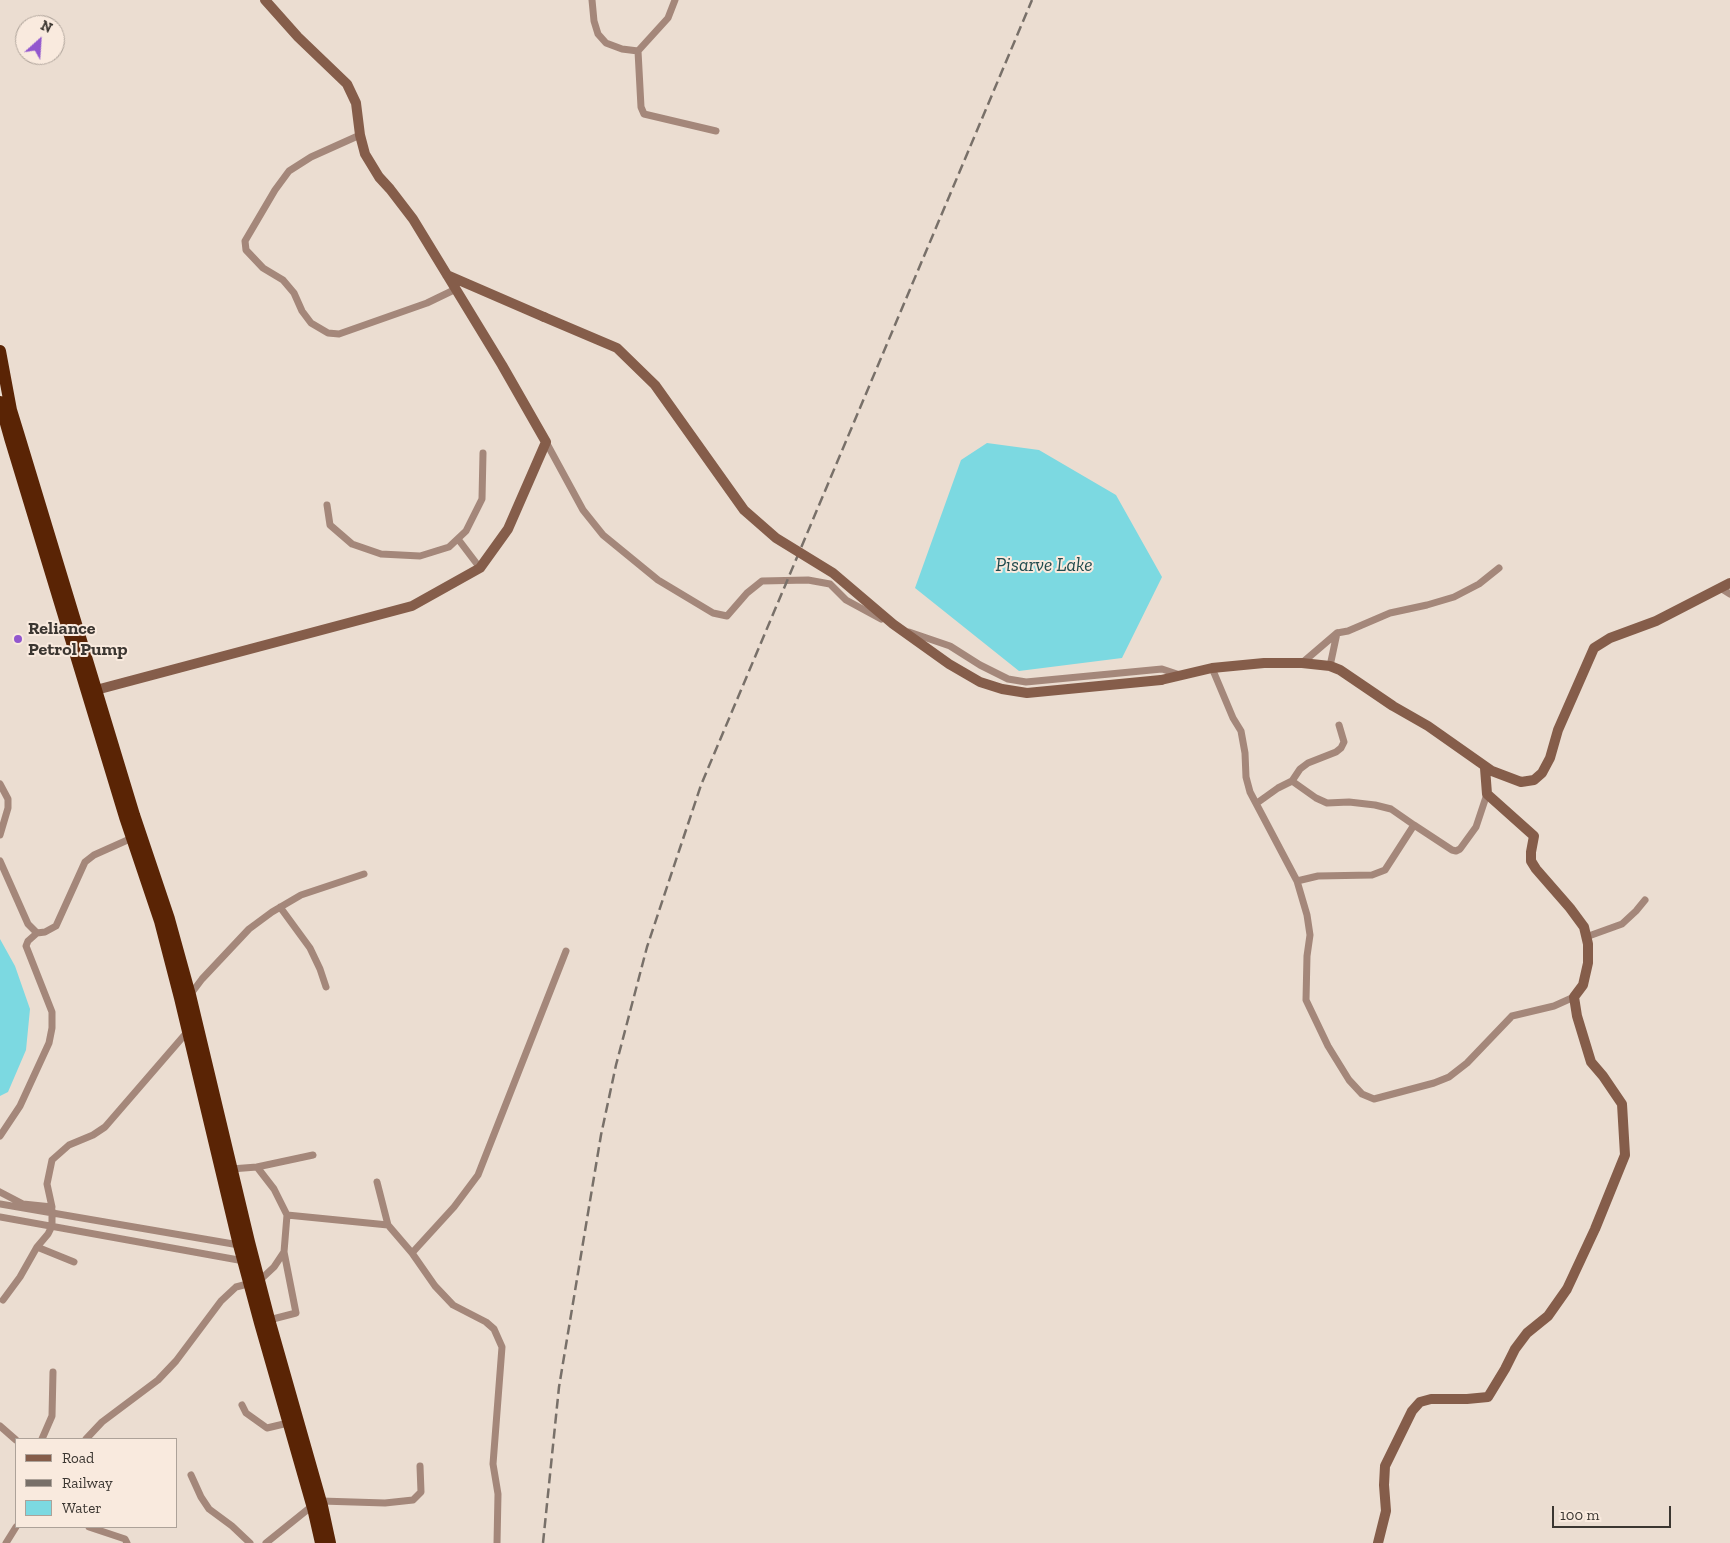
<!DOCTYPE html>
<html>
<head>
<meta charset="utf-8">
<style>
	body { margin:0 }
	#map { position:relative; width:1730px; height:1543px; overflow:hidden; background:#ebddd1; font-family:"Zilla Slab",serif }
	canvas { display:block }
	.legend { position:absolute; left:15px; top:1438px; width:162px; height:90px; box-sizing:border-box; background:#f9eade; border:1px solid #ada299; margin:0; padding:6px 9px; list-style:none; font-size:15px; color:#3b3631 }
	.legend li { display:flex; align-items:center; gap:10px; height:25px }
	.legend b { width:25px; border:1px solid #ada299 }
	.north { position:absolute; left:15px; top:15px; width:50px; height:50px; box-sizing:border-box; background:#f9eade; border:1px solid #ada299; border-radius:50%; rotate:26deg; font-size:14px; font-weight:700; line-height:20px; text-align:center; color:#3b3631 }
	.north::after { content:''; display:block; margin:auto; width:18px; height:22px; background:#9257ce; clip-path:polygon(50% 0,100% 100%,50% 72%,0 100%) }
	.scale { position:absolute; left:1552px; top:1506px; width:119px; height:22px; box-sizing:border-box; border:2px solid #3b3631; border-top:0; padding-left:6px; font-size:15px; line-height:18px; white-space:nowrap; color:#3b3631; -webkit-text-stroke:4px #f9eade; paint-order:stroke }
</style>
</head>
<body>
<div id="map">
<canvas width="1730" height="1543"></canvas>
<ul class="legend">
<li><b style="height:6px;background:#855d4a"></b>Road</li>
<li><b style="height:6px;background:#787069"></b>Railway</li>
<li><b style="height:14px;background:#7cd9e1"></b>Water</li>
</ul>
<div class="north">N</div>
<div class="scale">100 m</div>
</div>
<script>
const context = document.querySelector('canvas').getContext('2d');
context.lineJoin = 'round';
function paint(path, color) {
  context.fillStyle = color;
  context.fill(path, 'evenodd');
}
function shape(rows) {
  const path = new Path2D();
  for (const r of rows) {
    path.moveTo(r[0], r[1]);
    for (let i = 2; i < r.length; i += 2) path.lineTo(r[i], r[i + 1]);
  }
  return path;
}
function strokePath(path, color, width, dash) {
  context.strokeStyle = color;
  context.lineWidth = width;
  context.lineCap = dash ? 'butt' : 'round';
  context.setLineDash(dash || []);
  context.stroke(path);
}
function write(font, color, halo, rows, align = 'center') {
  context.font = font + ' "Zilla Slab",serif';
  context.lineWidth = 4;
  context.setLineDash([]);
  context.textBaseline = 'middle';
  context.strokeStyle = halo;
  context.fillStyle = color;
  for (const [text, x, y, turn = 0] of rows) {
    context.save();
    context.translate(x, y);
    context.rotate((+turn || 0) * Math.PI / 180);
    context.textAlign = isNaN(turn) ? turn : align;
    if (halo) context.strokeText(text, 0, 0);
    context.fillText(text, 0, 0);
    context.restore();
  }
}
const water = shape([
	[987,443,1039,450,1116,495,1162,577,1122,658,1019,671,915,588,961,460],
	[0,939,15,966,30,1009,26,1050,8,1092,0,1096]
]);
const street = shape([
	[592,0,594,21,598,34,606,43,622,49,638,51,668,18,675,0],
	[638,51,641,107,644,114,716,131],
	[360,135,311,157,289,171,275,190,245,241,246,250,263,268,283,280,294,293,302,311,311,323,328,333,339,334,427,303,456,289],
	[546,442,583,510,603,535,658,580,713,613,727,616,747,593,762,581,808,580,830,584,846,600,881,619],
	[327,505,330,525,352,544,381,554,420,556,449,547,466,531,482,499,483,453],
	[458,539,480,568],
	[1722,589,1730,594],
	[909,632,950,646,980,665,1008,679,1026,682,1162,669,1180,675],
	[1302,663,1337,633],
	[1330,666,1337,633,1348,631,1390,613,1427,605,1454,597,1479,584,1499,568],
	[1212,668,1233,718,1241,731,1245,753,1246,777,1250,792,1297,881,1307,915,1310,935,1307,956,1306,1000,1328,1046,1349,1080,1362,1094,1374,1099,1434,1083,1449,1077,1467,1063,1512,1016,1554,1006,1574,997],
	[1292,781,1300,769,1308,763,1336,752,1341,748,1344,742,1339,725],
	[0,784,8,799,8,808,0,835],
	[1257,803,1278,788,1292,781,1316,798,1327,803,1349,802,1375,805,1391,809,1414,825,1385,870,1372,875,1318,876,1297,881],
	[1414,825,1452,850,1456,851,1460,849,1476,827,1487,794],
	[0,861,28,924,37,933,45,932,56,926,85,862,94,855,132,838],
	[280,907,310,948,320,969,326,987],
	[1586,937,1622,924,1636,911,1645,900],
	[190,995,202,979,249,929,272,912,301,895,364,874],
	[0,1136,20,1106,49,1043,52,1028,52,1012,26,946,28,941,37,933],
	[257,1167,313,1155],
	[231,1169,257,1167,274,1189,287,1215],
	[377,1182,388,1225],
	[0,1192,23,1204,52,1207,47,1184,52,1160,69,1145,93,1135,105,1127,188,1031],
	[0,1204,239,1245],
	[52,1210,52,1226,48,1234,37,1247,74,1262],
	[0,1217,244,1261],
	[412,1253,435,1286,453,1305,486,1322,494,1329,502,1347,493,1464,498,1494,497,1543],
	[3,1300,20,1277,37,1247],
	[269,1320,296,1313,284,1252],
	[242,1405,246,1413,267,1428,288,1423],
	[0,1426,16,1440],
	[42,1439,52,1416,53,1372],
	[86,1439,102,1422,158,1380,176,1361,221,1301,236,1287,259,1281,274,1267,284,1252,287,1215,388,1225,412,1253,454,1207,478,1175,566,951],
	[191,1475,201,1497,209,1509,232,1526,250,1543],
	[321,1501,385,1503,413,1500,421,1492,420,1466],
	[89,1527,125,1539,127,1543],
	[6,1543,16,1527],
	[266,1543,312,1506]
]);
const secondary = shape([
	[447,275,544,317],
	[1161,680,1212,668,1264,663,1302,663,1330,666,1340,670,1393,706,1428,726,1492,771,1521,782,1534,780,1542,773,1550,758,1558,730,1594,648,1610,638,1656,621,1730,583],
	[96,690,412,606,480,568,508,529,546,442,502,365,413,219,390,189,379,177,365,154,360,135,356,103,347,84,298,37,265,0],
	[1378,1543,1386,1511,1384,1485,1385,1466,1412,1411,1420,1402,1431,1399,1467,1399,1488,1397,1505,1369,1515,1349,1527,1333,1548,1316,1567,1289,1595,1229,1625,1155,1622,1104,1603,1076,1591,1062,1577,1016,1574,997,1583,985,1588,963,1588,944,1584,927,1570,908,1536,869,1531,861,1531,852,1534,836,1487,794,1485,768]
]);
const highway = shape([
	[0,351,11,410,19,436,134,815,169,919,190,995,249,1242,270,1323,322,1506,330,1543],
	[0,402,10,438,125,817,160,921,180,998,239,1245,260,1323,313,1508,321,1543]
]);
const rail = shape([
	[543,1543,559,1387,601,1135,616,1065,647,947,701,785,1032,0]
]);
const secondaryBridge = shape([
	[544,317,617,348,655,385,744,510,776,538,833,573,893,624,949,664,980,682,1002,689,1027,693,1161,680]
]);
const markers = [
	[18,639,5,"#9257ce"]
];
const poiNames = [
	["Reliance",28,629],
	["Petrol Pump",28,650]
];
const waterNames = [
	["Pisarve Lake",1044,566]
];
paint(water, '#7cd9e1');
strokePath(street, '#a4877a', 7);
strokePath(secondary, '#855d4a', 10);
strokePath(highway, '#5a2405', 12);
strokePath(rail, '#787069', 2.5, [10, 5]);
strokePath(secondaryBridge, '#855d4a', 10);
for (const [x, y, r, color] of markers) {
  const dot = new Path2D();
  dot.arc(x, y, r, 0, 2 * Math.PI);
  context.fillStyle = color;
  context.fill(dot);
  strokePath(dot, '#f9eade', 2);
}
write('bold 18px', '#3b3631', '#f9eade', poiNames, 'left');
write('italic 19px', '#204b4e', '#f9eade', waterNames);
</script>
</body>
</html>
